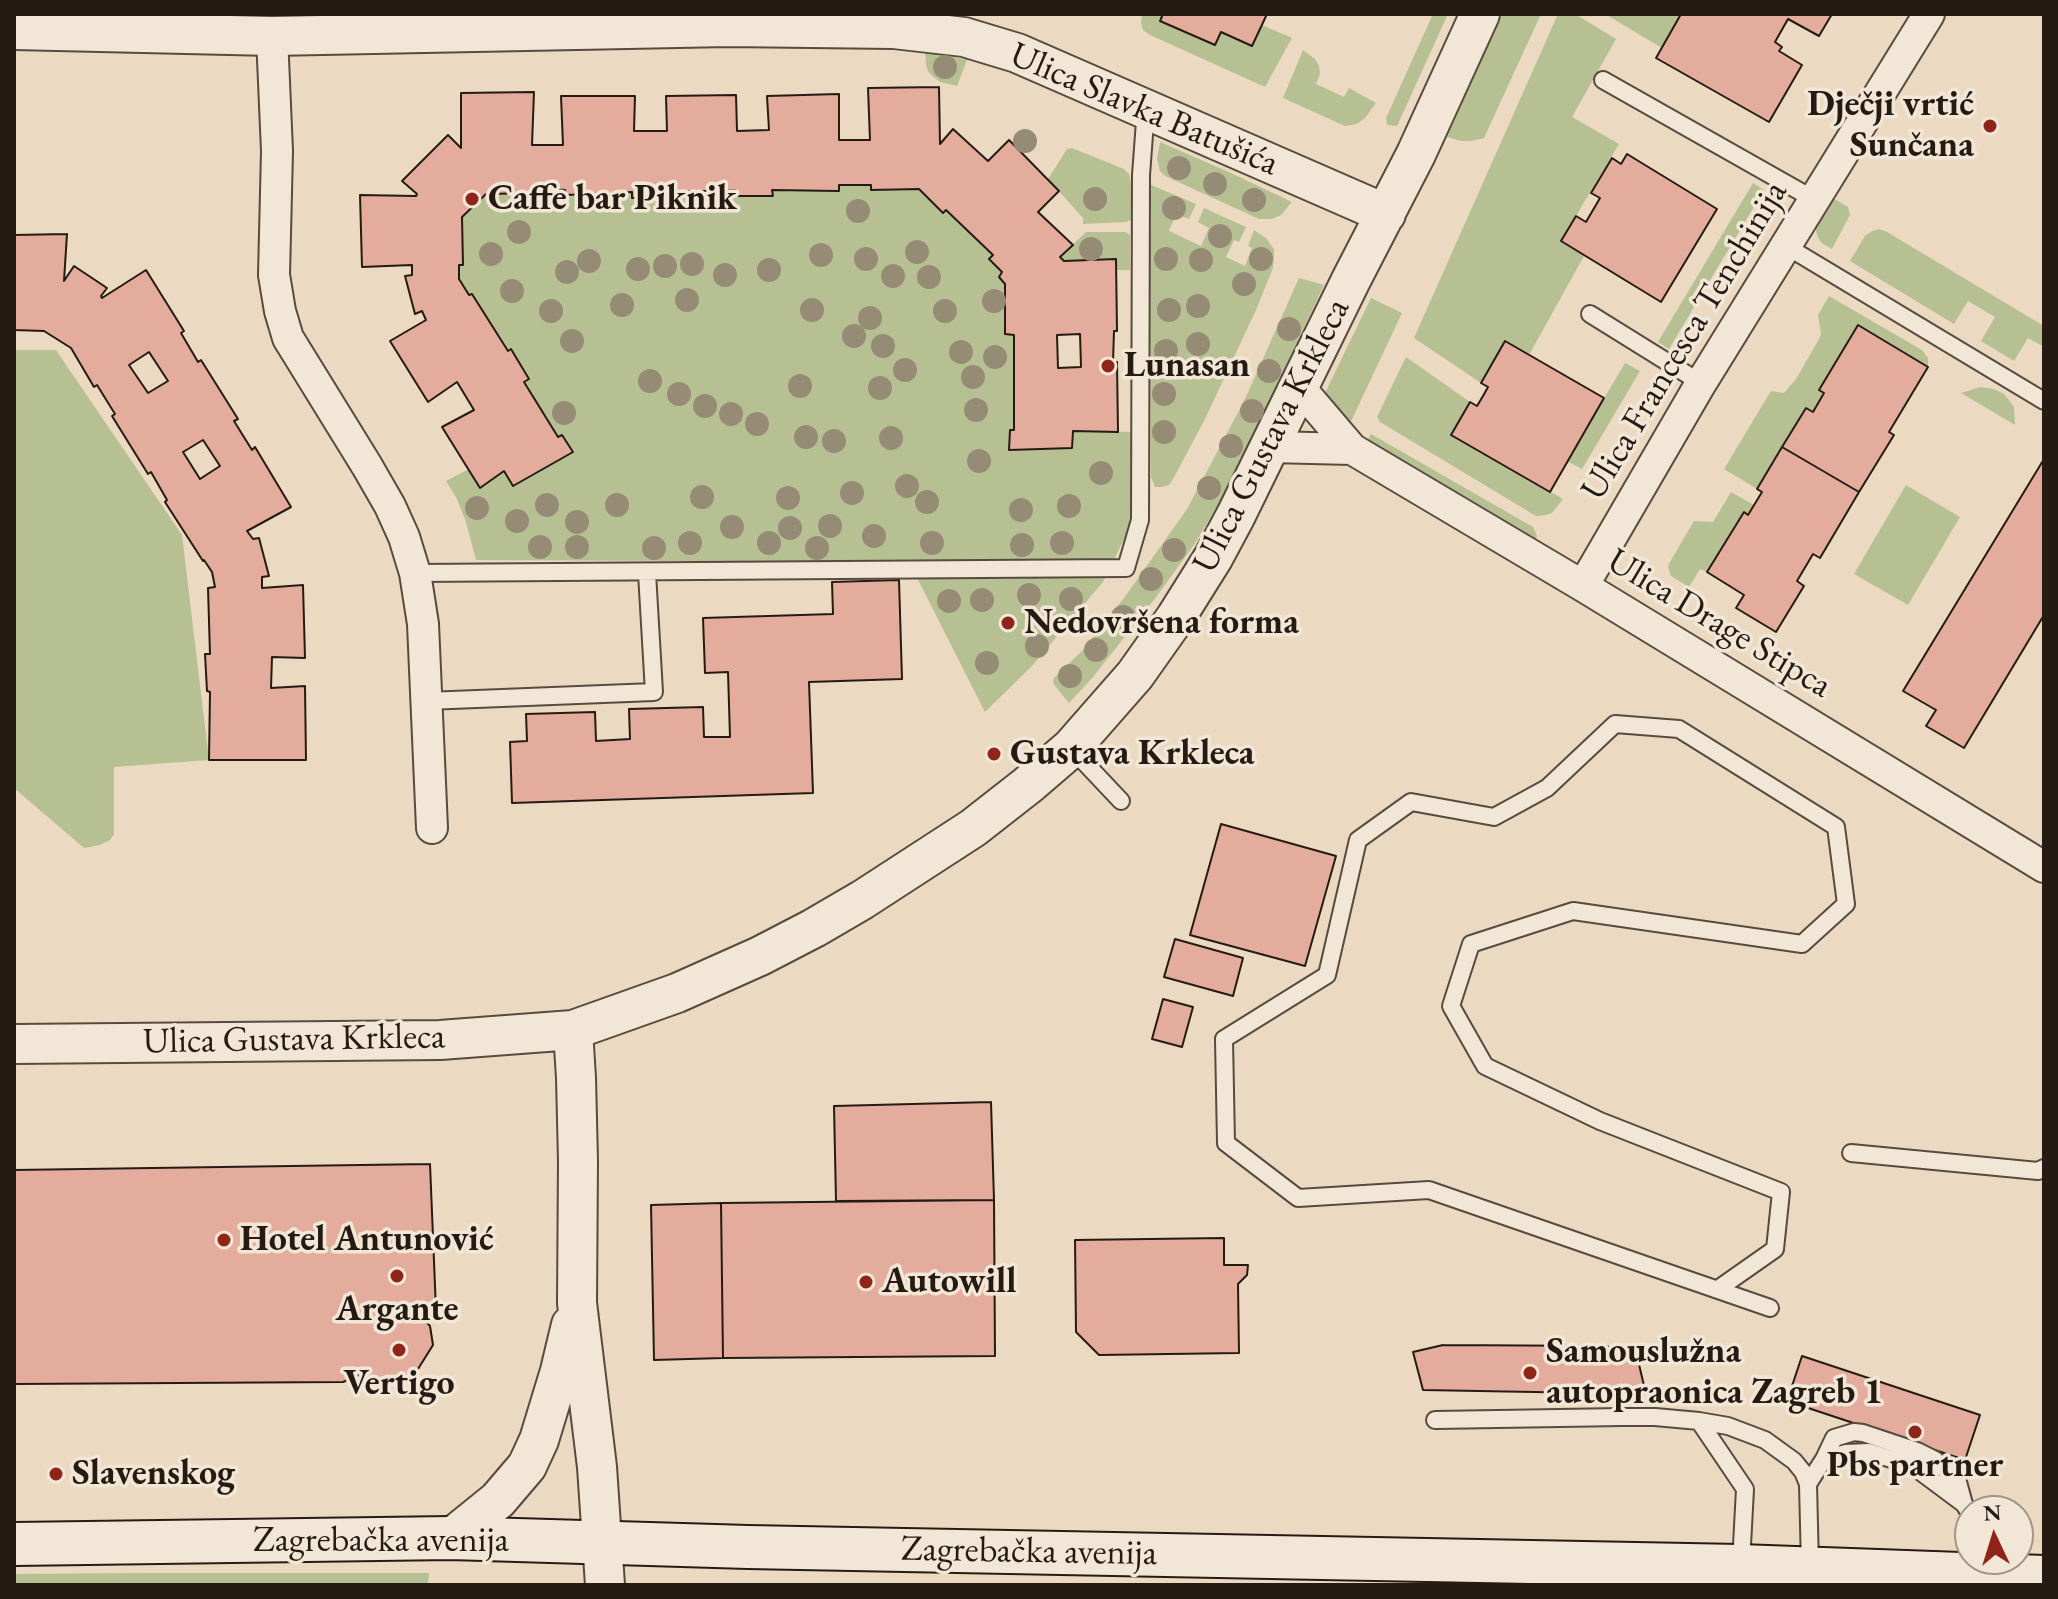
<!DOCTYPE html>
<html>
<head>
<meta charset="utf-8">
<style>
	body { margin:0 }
	#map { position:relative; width:2058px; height:1599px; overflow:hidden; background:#ebdac1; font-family:"EB Garamond",serif }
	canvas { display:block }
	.frame { position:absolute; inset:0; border:16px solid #251b13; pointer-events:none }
	.north { position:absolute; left:1954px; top:1495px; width:80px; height:80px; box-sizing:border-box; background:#f2e7d7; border:2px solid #a09589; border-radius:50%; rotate:356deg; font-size:22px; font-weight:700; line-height:32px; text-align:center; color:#251b13 }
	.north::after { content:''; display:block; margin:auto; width:28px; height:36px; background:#8f2418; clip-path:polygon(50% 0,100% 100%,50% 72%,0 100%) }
</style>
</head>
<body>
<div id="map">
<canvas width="2058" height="1599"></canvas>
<div class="frame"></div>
<div class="north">N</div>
</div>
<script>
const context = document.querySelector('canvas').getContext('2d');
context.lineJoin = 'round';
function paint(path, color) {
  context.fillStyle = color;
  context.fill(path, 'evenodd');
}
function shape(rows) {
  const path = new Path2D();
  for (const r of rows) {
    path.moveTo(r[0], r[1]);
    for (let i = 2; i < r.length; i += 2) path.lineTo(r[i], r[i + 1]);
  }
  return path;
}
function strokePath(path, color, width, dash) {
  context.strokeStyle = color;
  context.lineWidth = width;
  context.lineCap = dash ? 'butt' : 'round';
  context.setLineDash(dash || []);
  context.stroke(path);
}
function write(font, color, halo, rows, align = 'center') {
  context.font = font + ' "EB Garamond",serif';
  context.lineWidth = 7;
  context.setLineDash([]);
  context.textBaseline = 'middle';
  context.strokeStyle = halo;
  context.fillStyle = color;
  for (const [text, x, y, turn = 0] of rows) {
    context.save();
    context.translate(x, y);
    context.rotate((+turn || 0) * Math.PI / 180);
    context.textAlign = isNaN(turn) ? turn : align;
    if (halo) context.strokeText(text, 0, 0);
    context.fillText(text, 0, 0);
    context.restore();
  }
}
const green = shape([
	[1142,14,1163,14,1161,21,1215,45,1221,32,1252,45,1262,25,1292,38,1265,87,1150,35,1143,30,1141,23],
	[1433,14,1448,14,1397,126,1387,125,1386,118],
	[1502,14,1541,14,1484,138,1471,141,1461,141,1447,137],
	[1558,14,1575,14,1616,39,1572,117,1619,144,1561,241,1584,256,1529,355,1505,341,1481,383,1414,338],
	[1605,14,1681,14,1662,48],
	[925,50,967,60,957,86,940,82,929,73,926,65],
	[1303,50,1315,59,1319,66,1320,74,1316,84,1344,97,1349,88,1376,103,1365,118,1357,124,1345,126,1283,98],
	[1160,142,1231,173,1292,202,1281,215,1272,219,1259,219,1248,214,1165,176,1160,171,1157,159],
	[1072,148,1124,169,1129,174,1131,183,1131,220,1126,222,1083,224,1083,218,1048,179,1067,149],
	[1753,183,1764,190,1669,349,1658,342],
	[1149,184,1196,204,1189,219,1176,214,1169,231,1201,246,1209,228,1198,222,1204,208,1246,227,1239,242,1234,240,1226,257,1245,266,1252,248,1248,246,1254,230,1266,238,1270,244,1274,249,1274,257,1273,268,1256,310,1205,419,1172,481,1169,485,1162,487,1155,487,1151,477],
	[839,185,871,185,872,190,919,189,942,213,946,210,993,255,989,259,1002,272,999,277,1005,284,1005,334,1014,335,1014,430,1010,430,1010,449,1072,448,1073,431,1132,432,1133,515,1126,535,1103,582,1031,667,985,712,909,562,476,560,466,522,457,499,446,481,469,469,481,488,504,471,514,486,572,452,562,435,558,437,524,382,529,378,512,350,508,351,472,294,469,295,459,279,459,265,463,264,462,217,486,194,532,193,534,188,565,190,566,195,632,192,633,198,669,196,669,192,735,190,735,196,772,196,772,190,839,191],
	[1831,197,1848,207,1850,215,1832,249,1823,244,1818,238,1815,227],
	[1879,229,1887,232,2044,326,2044,347,2028,338,2014,361,1981,341,1995,317,1968,301,1954,324,1850,261,1865,236,1872,231],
	[1086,232,1125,232,1130,235,1130,270,1116,270,1115,259,1064,261,1060,257],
	[1299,278,1324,285,1231,482,1196,542,1157,596,1093,677,1069,703,1055,686,1053,682,1054,678,1081,652,1124,598,1187,509,1245,399],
	[1829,296,1922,350,1928,358,1928,367,1858,325,1819,390,1824,393,1813,412,1805,408,1757,489,1724,469,1771,391,1784,393,1796,379,1819,339,1821,334,1818,315],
	[1371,298,1402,313,1346,432,1325,400,1325,393],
	[14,350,56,350,182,535,209,760,114,767,114,834,110,840,100,845,84,848,14,788],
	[1406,357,1470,402,1451,435,1563,499,1552,513,1547,515,1536,516,1380,422,1377,417],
	[1625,363,1640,371,1582,469,1567,461],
	[1980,387,1994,389,2004,394,2014,407,2015,425,1961,393],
	[1371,434,1533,527,1537,536,1535,542,1367,441],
	[1906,485,1960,517,1908,605,1854,574],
	[1731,492,1754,505,1748,515,1743,512,1707,572,1700,569,1689,587,1671,576,1668,567,1670,562,1694,521,1713,522],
	[139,1573,429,1573,428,1585,14,1585,14,1574]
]);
const building = shape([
	[1163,14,1267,14,1252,46,1221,32,1215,45,1160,21,1163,14],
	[1681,14,1715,15,1832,14,1819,36,1788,19,1775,42,1782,47,1779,51,1802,65,1769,122,1656,58,1681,14],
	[939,87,940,144,953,129,988,161,1009,140,1059,191,1038,212,1073,245,1060,257,1064,261,1116,259,1117,331,1114,331,1113,362,1117,362,1118,432,1073,431,1072,448,1009,450,1010,430,1014,430,1014,335,1005,334,1005,284,999,277,1002,272,989,259,993,255,946,210,943,213,919,189,871,190,871,185,839,185,839,191,772,190,773,196,735,196,735,190,669,192,669,196,632,198,632,192,566,195,565,190,534,188,533,193,486,194,462,217,463,265,459,265,459,279,469,295,472,294,508,351,511,349,529,379,524,382,558,437,562,435,573,452,513,486,504,471,480,488,442,427,474,410,457,382,428,402,390,341,426,320,422,311,415,314,405,276,412,275,412,265,362,267,360,195,416,196,417,194,402,181,448,135,461,148,461,93,534,92,532,145,563,145,561,96,635,96,634,131,667,131,666,96,736,95,737,131,769,130,767,96,839,94,839,140,870,140,868,88,939,87],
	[1080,334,1081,367,1058,368,1057,335,1080,334],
	[1627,154,1717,209,1661,302,1561,241,1576,216,1586,222,1600,198,1591,193,1612,158,1621,164,1627,154],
	[67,234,64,281,74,266,107,288,101,296,102,298,146,270,184,331,181,333,198,362,201,360,238,419,234,421,252,450,255,447,291,507,247,531,253,539,259,538,269,576,262,577,262,588,303,585,305,658,272,657,271,688,305,686,306,760,209,760,210,692,207,691,205,654,210,654,208,588,215,587,212,572,204,560,203,561,165,502,167,500,151,472,148,474,112,416,115,414,97,385,94,387,71,348,44,331,14,330,14,235,67,234],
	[149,352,168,381,148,393,129,365,149,352],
	[203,440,220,466,200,479,183,452,203,440],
	[1858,325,1928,367,1889,432,1894,435,1859,492,1782,447,1806,408,1813,412,1824,393,1819,390,1858,325],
	[1505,341,1604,398,1550,492,1451,435,1470,402,1477,406,1483,396,1488,387,1481,383,1505,341],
	[1782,447,1859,492,1820,558,1813,554,1797,581,1804,586,1776,632,1736,608,1744,595,1707,572,1744,512,1748,515,1762,492,1757,489,1782,447],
	[2044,459,2044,615,1964,748,1926,726,1936,710,1903,691,2044,459],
	[899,580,902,679,809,682,813,793,512,803,510,742,527,741,526,714,595,712,596,741,630,739,629,709,703,707,704,737,730,737,728,672,705,673,703,618,833,614,832,582,899,580],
	[1221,824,1336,856,1305,966,1190,935,1221,824],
	[1175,939,1243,958,1233,996,1164,977,1175,939],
	[1163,999,1193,1007,1182,1047,1152,1039,1163,999],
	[991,1102,994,1200,836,1201,834,1106,991,1102],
	[430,1164,436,1310,417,1312,430,1326,433,1345,418,1369,406,1378,385,1382,360,1375,343,1382,14,1384,14,1170,430,1164],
	[994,1200,995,1356,723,1358,721,1203,994,1200],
	[721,1203,723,1358,654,1360,651,1205,721,1203],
	[1224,1238,1224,1265,1248,1265,1247,1275,1238,1284,1239,1353,1099,1355,1076,1332,1075,1240,1224,1238],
	[1443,1345,1606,1346,1637,1356,1646,1394,1423,1390,1413,1352,1443,1345],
	[1802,1356,1980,1415,1965,1460,1787,1401,1802,1356]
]);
const service = shape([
	[1603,80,1815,200],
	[1786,246,2044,401],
	[1590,314,1701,383],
	[415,573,1126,568,1140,520,1141,175,1146,108],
	[426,701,654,692,647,573],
	[1071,748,1121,801],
	[1851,1153,2038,1171,2044,1168],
	[1718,1289,1775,1249,1781,1192,1600,1121,1485,1066,1451,1006,1471,944,1573,911,1802,944,1846,904,1836,827,1679,729,1615,724,1547,788,1494,817,1411,802,1358,840,1327,975,1224,1039,1226,1143,1298,1198,1429,1190,1770,1308],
	[1435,1420,1622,1417,1655,1417,1699,1421,1745,1489,1741,1564],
	[1699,1421,1728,1426,1765,1440,1794,1461,1803,1472,1808,1484,1810,1566],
	[1824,1459,1834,1438,1854,1432,1863,1433,1917,1451,1935,1460,1958,1482,1964,1504],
	[1808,1484,1824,1459,1846,1453,1869,1452,1913,1466,1964,1504,1970,1514]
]);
const minor = shape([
	[272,36,277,151,274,275,280,311,288,338,367,466,390,506,404,537,415,573,423,624,432,828],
	[1300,388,1352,449,1583,586,2044,867],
	[1270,447,1352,449],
	[1583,586,1701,383,1929,14]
]);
const tertiary = shape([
	[14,30,272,36,729,27,894,29,964,37,1017,53,1386,214],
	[573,1030,576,1078,578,1161,577,1303,597,1467,605,1585],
	[14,1044,440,1040,573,1030,677,993,760,956,814,928,862,900,973,828,1028,785,1071,748,1135,675,1176,617,1213,558,1236,515,1351,280,1416,154,1480,14],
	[451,1538,498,1500,527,1466,539,1440,560,1371,571,1325]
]);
const secondary = shape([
	[14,1544,451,1538,748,1547,1740,1566,2044,1577]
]);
const trees = [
	[945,67],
	[1025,141],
	[1179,168],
	[1215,184],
	[1095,199],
	[1254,200],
	[1174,208],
	[858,211],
	[519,232],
	[1220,236],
	[1091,249],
	[917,252],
	[491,254],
	[821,255],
	[866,259],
	[1166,259],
	[1261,259],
	[1201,260],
	[589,261],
	[692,264],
	[665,266],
	[638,269],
	[769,270],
	[567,272],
	[725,275],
	[893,276],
	[929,277],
	[1244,284],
	[512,291],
	[687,300],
	[994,301],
	[622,305],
	[1198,306],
	[812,310],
	[1169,310],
	[551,311],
	[945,311],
	[870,318],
	[1289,329],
	[854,336],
	[572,341],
	[1198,344],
	[883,346],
	[1166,351],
	[961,352],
	[995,357],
	[905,370],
	[1269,371],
	[973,377],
	[650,381],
	[800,386],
	[880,388],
	[679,394],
	[1164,394],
	[705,406],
	[976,410],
	[1252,411],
	[564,413],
	[731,414],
	[757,424],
	[1164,432],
	[806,437],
	[891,438],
	[834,441],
	[1231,446],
	[979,461],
	[1101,473],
	[907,486],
	[1209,488],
	[852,493],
	[702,497],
	[788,498],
	[927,502],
	[547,505],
	[617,505],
	[1069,506],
	[477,508],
	[1021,510],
	[517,521],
	[577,522],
	[830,526],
	[732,527],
	[790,528],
	[874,536],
	[690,543],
	[769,543],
	[932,543],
	[1062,543],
	[1022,545],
	[540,547],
	[577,547],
	[654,548],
	[817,548],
	[1174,550],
	[1151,579],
	[1029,595],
	[1071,599],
	[982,600],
	[949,601],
	[1123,617],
	[1037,646],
	[1096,650],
	[987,663],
	[1070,676]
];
const markers = [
	[1990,126,8,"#8f2418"],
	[472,199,8,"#8f2418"],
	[1108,366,8,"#8f2418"],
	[1008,623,8,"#8f2418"],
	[994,754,8,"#8f2418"],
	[224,1240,8,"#8f2418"],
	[397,1276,8,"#8f2418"],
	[866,1282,8,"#8f2418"],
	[399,1350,8,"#8f2418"],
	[1530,1373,8,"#8f2418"],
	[1915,1432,8,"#8f2418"],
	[56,1474,8,"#8f2418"]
];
const poiNames = [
	["Dječji vrtić",1974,105,"right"],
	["Sunčana",1974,146,"right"],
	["Caffe bar Piknik",488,199],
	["Lunasan",1124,366],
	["Nedovršena forma",1024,623],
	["Gustava Krkleca",1010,754],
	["Hotel Antunović",240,1240],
	["Autowill",882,1282],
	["Argante",397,1310,"center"],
	["Samouslužna",1546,1352],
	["autopraonica Zagreb 1",1546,1393],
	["Vertigo",399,1384,"center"],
	["Pbs partner",1915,1466,"center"],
	["Slavenskog",72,1474]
];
const streetNames = [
	["Ulica Slavka Batušića",1144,110,23],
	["Ulica Francesca Tenchinija",1685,341,-59],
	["Ulica Gustava Krkleca",1272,436,-63],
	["Ulica Drage Stipca",1719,624,31],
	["Ulica Gustava Krkleca",294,1040,-1],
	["Zagrebačka avenija",381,1541],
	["Zagrebačka avenija",1029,1552,1]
];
paint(green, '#b7c093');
paint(building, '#e3ac9d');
strokePath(building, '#251b13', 2);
strokePath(service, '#564b3e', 20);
strokePath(minor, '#564b3e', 34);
strokePath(tertiary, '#564b3e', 42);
strokePath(secondary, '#251b13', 46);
strokePath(service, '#f2e7d7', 16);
strokePath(minor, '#f2e7d7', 30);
strokePath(tertiary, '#f2e7d7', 38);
strokePath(secondary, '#f2e7d7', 42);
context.fillStyle = '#968c76';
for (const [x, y] of trees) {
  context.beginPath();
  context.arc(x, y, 12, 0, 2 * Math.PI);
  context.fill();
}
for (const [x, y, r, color] of markers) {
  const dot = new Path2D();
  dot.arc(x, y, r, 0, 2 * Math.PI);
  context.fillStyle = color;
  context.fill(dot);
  strokePath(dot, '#f2e7d7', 3);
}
write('bold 36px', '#251b13', '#f2e7d7', poiNames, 'left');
write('36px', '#251b13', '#f2e7d7', streetNames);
</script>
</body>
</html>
